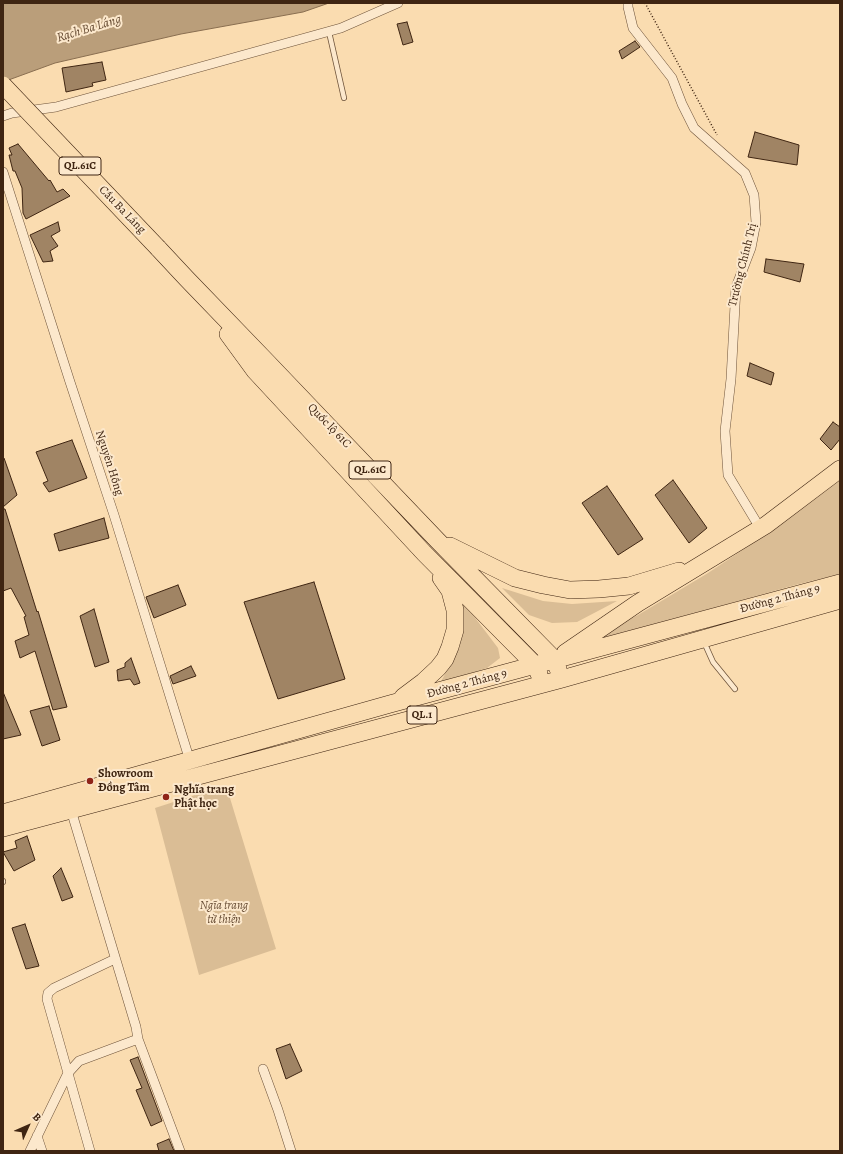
<!DOCTYPE html>
<html>
<head>
<meta charset="utf-8">
<style>
	body { margin:0 }
	#map { position:relative; width:843px; height:1154px; overflow:hidden; background:#fadcb0; font-family:Alegreya,serif }
	canvas { display:block }
	.frame { position:absolute; inset:0; border:4px solid #3f2512; pointer-events:none }
	.north { position:absolute; left:8px; top:1106px; width:40px; height:40px; -webkit-text-stroke:3px #fce8cc; paint-order:stroke; rotate:45deg; font-size:11px; font-weight:700; line-height:16px; text-align:center; color:#3f2512 }
	.north::after { content:''; display:block; margin:auto; width:14px; height:18px; background:#3f2512; clip-path:polygon(50% 0,100% 100%,50% 72%,0 100%) }
</style>
</head>
<body>
<div id="map">
<canvas width="843" height="1154"></canvas>
<div class="frame"></div>
<div class="north">B</div>
</div>
<script>
const context = document.querySelector('canvas').getContext('2d');
context.lineJoin = 'round';
function paint(path, color) {
  context.fillStyle = color;
  context.fill(path, 'evenodd');
}
function shape(rows) {
  const path = new Path2D();
  for (const r of rows) {
    path.moveTo(r[0], r[1]);
    for (let i = 2; i < r.length; i += 2) path.lineTo(r[i], r[i + 1]);
  }
  return path;
}
function strokePath(path, color, width, dash) {
  context.strokeStyle = color;
  context.lineWidth = width;
  context.lineCap = dash ? 'butt' : 'round';
  context.setLineDash(dash || []);
  context.stroke(path);
}
function write(font, color, halo, rows, align = 'center') {
  context.font = font + ' Alegreya,serif';
  context.lineWidth = 4;
  context.setLineDash([]);
  context.textBaseline = 'middle';
  context.strokeStyle = halo;
  context.fillStyle = color;
  for (const [text, x, y, turn = 0] of rows) {
    context.save();
    context.translate(x, y);
    context.rotate((+turn || 0) * Math.PI / 180);
    context.textAlign = isNaN(turn) ? turn : align;
    if (halo) context.strokeText(text, 0, 0);
    context.fillText(text, 0, 0);
    context.restore();
  }
}
const green = shape([
	[840,480,840,574,799,584,598,640,596,636,638,615,708,573,771,531],
	[502,588,543,601,572,604,617,601,577,622,552,623,529,615],
	[458,600,473,615,498,648,500,658,487,668,440,683,452,662],
	[226,785,276,949,199,975,155,808]
]);
const water = shape([
	[3,3,329,3,303,12,181,34,55,63,3,82,3,3]
]);
const building = shape([
	[407,22,413,42,403,45,397,24,407,22],
	[635,41,640,47,622,59,619,51,635,41],
	[102,62,106,80,92,83,93,86,66,92,62,68,102,62],
	[755,132,799,145,797,165,748,157,755,132],
	[18,144,49,181,50,180,57,192,63,189,70,196,26,219,23,213,22,188,15,171,13,171,9,155,12,155,9,148,18,144],
	[58,222,60,231,51,236,58,246,50,251,53,261,43,262,30,235,58,222],
	[766,259,804,264,800,282,764,272,766,259],
	[750,363,774,373,771,385,747,376,750,363],
	[833,422,840,427,840,439,831,450,820,439,833,422],
	[72,440,87,478,49,492,43,483,48,481,36,452,72,440],
	[3,458,4,458,17,495,3,507,3,458],
	[673,480,707,528,689,543,655,495,673,480],
	[607,486,643,539,618,555,582,503,607,486],
	[3,509,5,509,37,612,38,611,67,707,53,710,35,651,20,658,15,641,29,635,24,617,26,616,11,588,3,591,3,509],
	[104,518,109,538,59,551,54,534,104,518],
	[314,582,345,679,278,699,244,602,314,582],
	[178,585,186,605,154,618,146,597,178,585],
	[94,609,109,662,95,667,80,616,94,609],
	[131,658,140,683,134,685,130,679,118,681,117,670,125,667,125,663,131,658],
	[191,666,196,676,173,684,170,676,191,666],
	[3,692,21,735,3,739,3,692],
	[49,706,60,740,42,746,30,711,49,706],
	[27,836,35,860,14,871,3,852,17,848,15,841,27,836],
	[61,868,73,897,62,901,53,876,61,868],
	[25,924,39,966,26,969,12,928,25,924],
	[290,1044,302,1071,286,1079,276,1049,290,1044],
	[138,1057,162,1121,151,1126,136,1090,142,1088,130,1060,138,1057],
	[169,1139,174,1151,159,1151,157,1144,169,1139]
]);
const path = shape([
	[645,3,717,135]
]);
const lane = shape([
	[329,32,344,98],
	[704,642,713,662,735,689],
	[3,881,3,882]
]);
const street = shape([
	[628,3,628,7,633,28,672,78,682,104,694,128,745,173,754,195,756,222,751,248,736,287,731,379,725,431,728,475,760,528],
	[3,116,12,113,56,107,341,28,398,3],
	[3,172,70,382,114,515,190,761],
	[71,810,136,1027,138,1039,180,1151],
	[263,1069,278,1110,291,1151],
	[37,1136,42,1151],
	[30,1151,68,1073,79,1061,138,1039],
	[90,1151,47,999,48,993,54,988,115,959]
]);
const highway = shape([
	[158,248,186,278,267,362,438,541,555,660,558,669],
	[228,334,255,371,424,553,536,666,539,674],
	[450,546,515,578,543,585,570,590,599,589,629,586,679,571],
	[565,653,638,603,766,525,840,469],
	[403,697,423,682,438,668,445,659,450,647,455,630,455,610,450,591,441,578],
	[3,813,390,704,840,583],
	[3,828,562,679,840,600]
]);
const highwayBridge = shape([
	[3,85,158,248]
]);
const markers = [
	[90,781,4,"#8f2418"],
	[166,797,4,"#8f2418"]
];
const shields = [
	[80,166,42],
	[370,470,42],
	[422,715,30]
];
const shieldNames = [
	["QL.61C",80,166],
	["QL.61C",370,470],
	["QL.1",422,715]
];
const streetNames = [
	["Cầu Ba Láng",122,210,46],
	["Trường Chính Trị",743,265,-76],
	["Quốc lộ 61C",329,426,46],
	["Nguyên Hồng",109,463,72],
	["Đường 2 Tháng 9",780,599,-15],
	["Đường 2 Tháng 9",467,684,-15]
];
const poiNames = [
	["Showroom",98,774],
	["Đồng Tâm",98,788],
	["Nghĩa trang",174,790],
	["Phật học",174,804]
];
const parkNames = [
	["Ngĩa trang",224,906],
	["từ thiện",224,920]
];
const waterNames = [
	["Rạch Ba Láng",89,29,-17]
];
paint(green, '#dabd95');
paint(water, '#ba9e7a');
strokePath(water, '#896e50', 1);
paint(building, '#a08464');
strokePath(building, '#3f2512', 1);
strokePath(lane, '#6e533a', 6);
strokePath(street, '#6e533a', 10);
strokePath(highway, '#3f2512', 18);
strokePath(path, '#3f2512', 1.5, [1, 2]);
strokePath(lane, '#fce8cc', 4.5);
strokePath(street, '#fce8cc', 9);
strokePath(highway, '#fadcb0', 17);
strokePath(highwayBridge, '#3f2512', 18, []);
strokePath(highwayBridge, '#fadcb0', 17);
for (const [x, y, r, color] of markers) {
  const dot = new Path2D();
  dot.arc(x, y, r, 0, 2 * Math.PI);
  context.fillStyle = color;
  context.fill(dot);
  strokePath(dot, '#fce8cc', 1.5);
}
for (const [x, y, w] of shields) {
  const box = new Path2D();
  box.roundRect(x - w / 2, y - 9, w, 18, 3);
  context.fillStyle = '#fce8cc';
  context.fill(box);
  strokePath(box, '#3f2512', 1);
}
write('bold 11px', '#3f2512', null, shieldNames);
write('12px', '#3f2512', '#fce8cc', streetNames);
write('bold 12px', '#3f2512', '#fce8cc', poiNames, 'left');
write('italic 12px', '#664b33', '#fce8cc', parkNames);
write('italic 13px', '#644931', '#fce8cc', waterNames);
</script>
</body>
</html>
